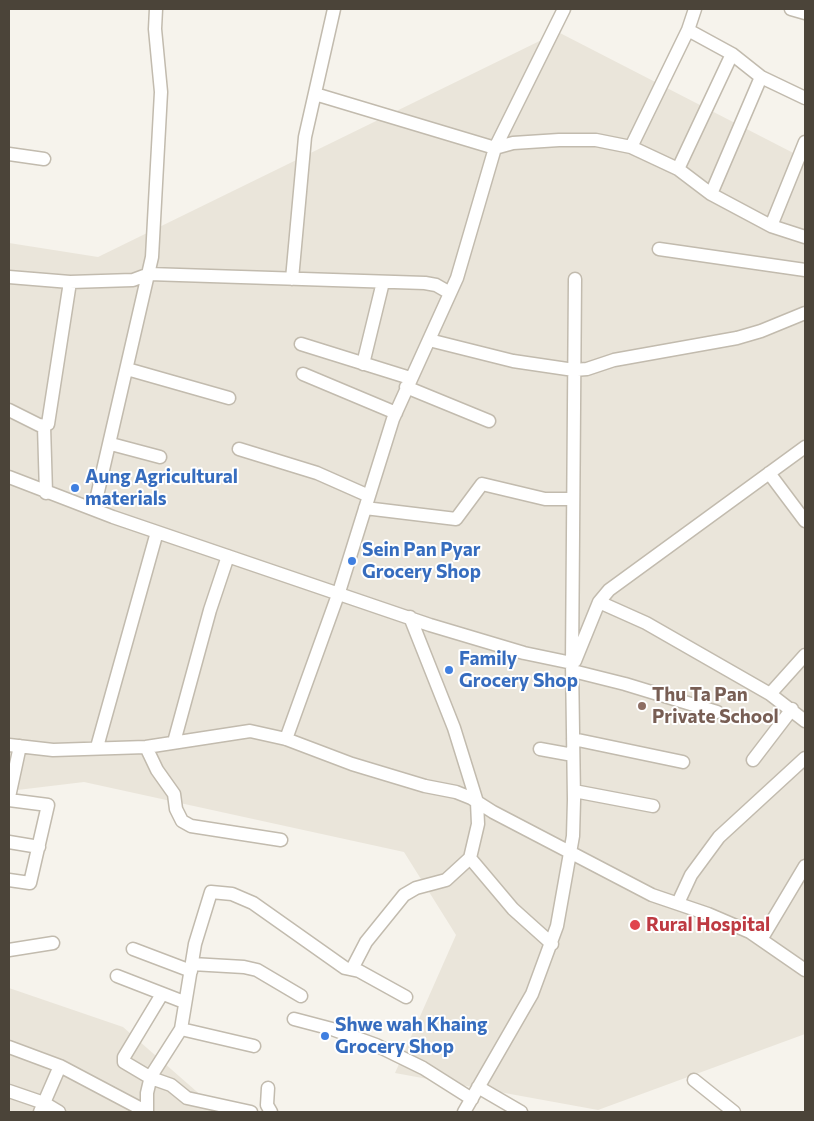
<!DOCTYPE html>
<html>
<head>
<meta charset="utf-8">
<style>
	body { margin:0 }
	#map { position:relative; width:814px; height:1121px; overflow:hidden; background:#f6f3ec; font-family:Commissioner,sans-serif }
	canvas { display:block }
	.frame { position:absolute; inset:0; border:10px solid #4b4439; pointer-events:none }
</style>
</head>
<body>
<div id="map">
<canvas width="814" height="1121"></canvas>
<div class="frame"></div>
</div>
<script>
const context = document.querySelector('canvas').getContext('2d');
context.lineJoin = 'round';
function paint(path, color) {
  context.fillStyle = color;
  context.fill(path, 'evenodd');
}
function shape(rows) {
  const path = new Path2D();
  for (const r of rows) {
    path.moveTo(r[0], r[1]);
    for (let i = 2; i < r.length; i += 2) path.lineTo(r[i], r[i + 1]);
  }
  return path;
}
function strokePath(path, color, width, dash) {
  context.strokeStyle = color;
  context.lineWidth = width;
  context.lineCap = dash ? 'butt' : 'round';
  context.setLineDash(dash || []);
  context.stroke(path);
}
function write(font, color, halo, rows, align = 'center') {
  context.font = font + ' Commissioner,sans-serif';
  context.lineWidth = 4;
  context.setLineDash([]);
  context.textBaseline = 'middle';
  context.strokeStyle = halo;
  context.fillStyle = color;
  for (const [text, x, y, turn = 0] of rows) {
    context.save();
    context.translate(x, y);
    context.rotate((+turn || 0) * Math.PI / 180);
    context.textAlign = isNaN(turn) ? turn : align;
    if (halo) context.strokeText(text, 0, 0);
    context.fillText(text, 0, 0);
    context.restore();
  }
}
const residential = shape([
	[558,32,805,159,805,1034,598,1110,395,1073,456,935,404,852,84,782,9,791,9,243,98,257],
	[9,988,123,1027,220,1112,9,1112]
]);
const minor = shape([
	[791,9,805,13],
	[688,30,732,54,761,77,805,98],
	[315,94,495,148,513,143,559,140,596,140,631,147,678,169,711,194,771,226,805,237],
	[631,147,688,30,695,9],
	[9,154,44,159],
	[678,169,732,54],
	[711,194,761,77],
	[771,226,805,142],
	[659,249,805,270],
	[9,277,70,282,133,280,149,274,425,283,436,285,450,293],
	[292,279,305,137,334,9],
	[429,340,513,361,574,370,587,369,614,360,737,338,761,331,805,313],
	[301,344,410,378],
	[363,364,383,282],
	[127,369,229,398],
	[303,374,396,413],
	[406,387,489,421],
	[9,410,39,425,44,426,48,424,70,282],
	[44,426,46,493],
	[111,444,160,457],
	[239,449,317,473,369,496],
	[769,473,805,521],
	[9,477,113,517,430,625,524,653,572,663],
	[365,508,456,519,482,484,545,499,573,499],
	[94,509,152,257,161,92,155,29,156,9],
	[599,602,646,623,770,694,805,721],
	[575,661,599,602,609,590,805,447],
	[573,671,625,684,717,712],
	[770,694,805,655],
	[286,739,339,592,393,419,457,278,495,148,564,9],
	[573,739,683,762],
	[174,742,210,610,228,556],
	[9,745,53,750,146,747,250,731,286,739,352,764,425,786,456,792,471,798,493,812,652,895,708,914,750,932,805,970],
	[97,747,157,532],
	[146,747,157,770,174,794,176,809,182,821,191,826,281,840],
	[540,749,573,755],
	[753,760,792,709],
	[574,791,653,806],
	[9,797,20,746],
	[9,800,48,805,30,883,9,880],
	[9,842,39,847],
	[470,858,513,909,552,944],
	[678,903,691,875,719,837,805,758],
	[762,938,805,866],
	[133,949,191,971],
	[9,950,53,943],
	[192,964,244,967,257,970,301,996],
	[352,969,366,942,404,895,416,888,446,880,470,858,478,824,477,802,454,728,410,617],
	[117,976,184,1002],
	[162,994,124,1057,124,1062,151,1078,171,1085,187,1098,251,1112],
	[294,1019,332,1029,376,1045,423,1068,472,1099],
	[181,1029,254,1046],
	[9,1047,60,1066,147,1112],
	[694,1080,734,1112],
	[478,1087,521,1112],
	[268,1088,267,1105,271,1112],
	[9,1091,44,1103,59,1112],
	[40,1112,60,1066],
	[147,1112,147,1093,151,1076,181,1029,195,944,211,892,232,894,253,903,345,968,359,971,406,997],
	[464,1112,532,994,557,926,573,836,574,800,572,663,575,279]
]);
const markers = [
	[75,488,5,"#3f7fe0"],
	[352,561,5,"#3f7fe0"],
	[449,670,5,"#3f7fe0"],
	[642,706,5,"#8d6e63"],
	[635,925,6,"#e0444e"],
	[325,1036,5,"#3f7fe0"]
];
const shopNames = [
	["Aung Agricultural",85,477],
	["materials",85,499],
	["Sein Pan Pyar",362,550],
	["Grocery Shop",362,572],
	["Family",459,659],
	["Grocery Shop",459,681],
	["Shwe wah Khaing",335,1025],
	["Grocery Shop",335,1047]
];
const educationNames = [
	["Thu Ta Pan",652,695],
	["Private School",652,717]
];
const healthNames = [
	["Rural Hospital",646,925]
];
paint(residential, '#eae5da');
strokePath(minor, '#c2bbae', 15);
strokePath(minor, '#fff', 12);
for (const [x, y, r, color] of markers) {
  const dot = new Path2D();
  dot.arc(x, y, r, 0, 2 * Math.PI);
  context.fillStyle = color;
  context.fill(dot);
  strokePath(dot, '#fff', 2);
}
write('bold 19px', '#366cbe', '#fff', shopNames, 'left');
write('bold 19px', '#785e54', '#fff', educationNames, 'left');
write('bold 19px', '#be3a42', '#fff', healthNames, 'left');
</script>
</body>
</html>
